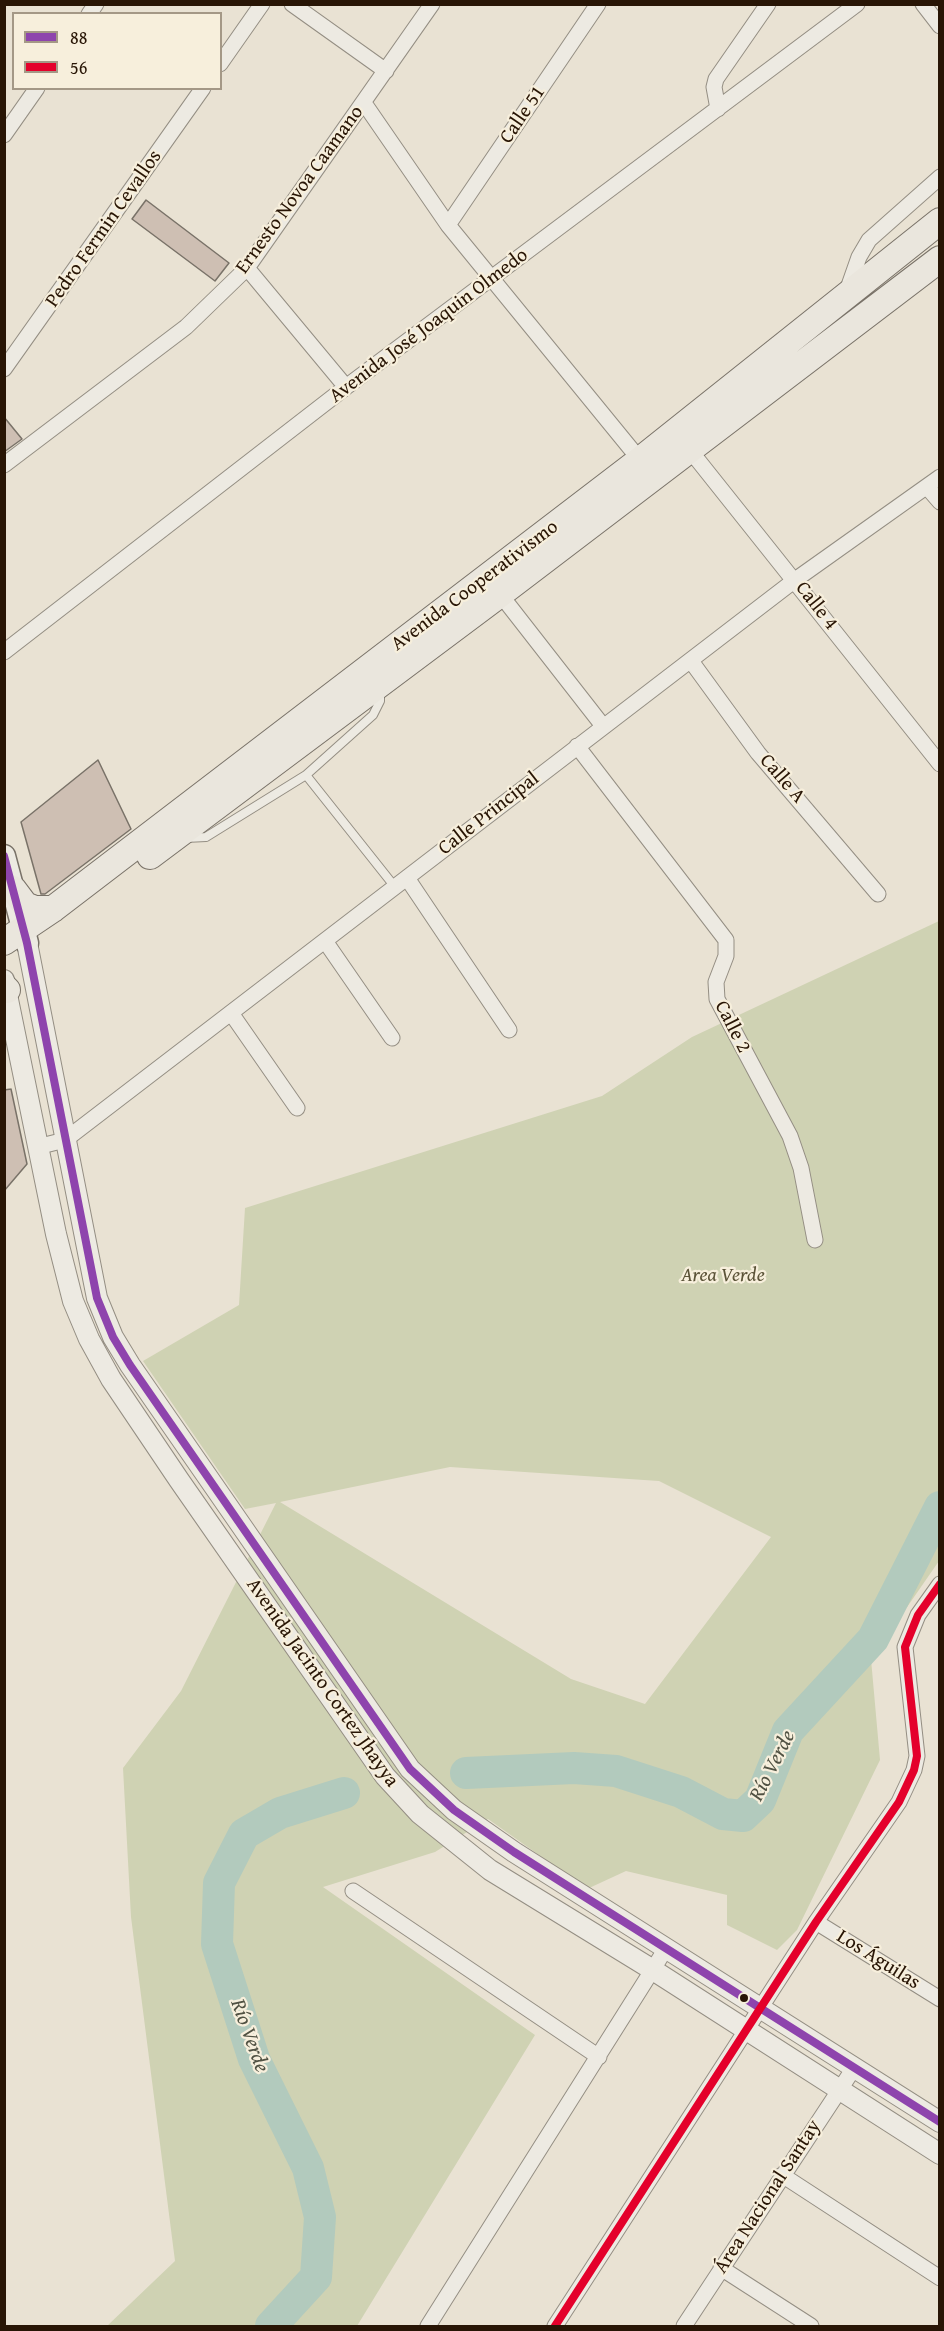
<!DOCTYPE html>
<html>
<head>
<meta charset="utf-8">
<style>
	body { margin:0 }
	#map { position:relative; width:944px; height:2331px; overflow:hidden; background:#e9e2d3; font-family:"Gentium Book Plus",serif }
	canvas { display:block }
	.frame { position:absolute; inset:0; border:6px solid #281505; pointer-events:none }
	.legend { position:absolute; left:12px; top:12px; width:210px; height:78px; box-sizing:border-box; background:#f7efdc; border:2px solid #a49886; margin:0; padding:8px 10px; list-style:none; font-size:18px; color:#281505 }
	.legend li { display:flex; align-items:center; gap:12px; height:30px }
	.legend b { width:30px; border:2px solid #a49886 }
</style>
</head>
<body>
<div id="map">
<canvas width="944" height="2331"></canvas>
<div class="frame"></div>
<ul class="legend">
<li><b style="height:8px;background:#8e44ad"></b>88</li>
<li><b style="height:8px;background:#e4002b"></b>56</li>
</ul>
</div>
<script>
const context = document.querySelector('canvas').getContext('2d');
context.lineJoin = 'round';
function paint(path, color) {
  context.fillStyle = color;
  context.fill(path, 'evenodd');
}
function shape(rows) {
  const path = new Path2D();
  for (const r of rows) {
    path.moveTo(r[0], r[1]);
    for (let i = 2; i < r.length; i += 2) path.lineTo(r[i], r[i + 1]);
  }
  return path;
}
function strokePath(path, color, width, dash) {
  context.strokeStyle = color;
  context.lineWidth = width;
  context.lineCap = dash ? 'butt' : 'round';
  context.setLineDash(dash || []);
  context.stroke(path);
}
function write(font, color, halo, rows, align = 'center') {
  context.font = font + ' "Gentium Book Plus",serif';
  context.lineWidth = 4.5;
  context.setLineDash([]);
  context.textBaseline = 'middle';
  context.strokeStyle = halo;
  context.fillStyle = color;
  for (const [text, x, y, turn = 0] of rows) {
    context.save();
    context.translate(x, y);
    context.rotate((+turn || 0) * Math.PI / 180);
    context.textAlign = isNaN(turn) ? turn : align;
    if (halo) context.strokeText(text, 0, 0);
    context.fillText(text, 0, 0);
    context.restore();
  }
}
const green = shape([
	[939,921,939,1561,871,1659,880,1760,797,1930,777,1950,727,1925,727,1895,626,1871,587,1889,488,1819,435,1852,323,1887,535,2035,357,2326,107,2326,175,2261,131,1917,123,1768,181,1691,276,1503,245,1509,143,1361,239,1305,245,1208,602,1096,692,1037],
	[450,1467,659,1481,771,1537,645,1704,571,1679,280,1502]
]);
const river = shape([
	[466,1773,574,1768,616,1771,681,1792,723,1814,743,1816,760,1800,788,1731,873,1639,940,1507],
	[271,2326,316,2277,320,2217,308,2168,254,2059,217,1944,219,1883,244,1834,280,1813,344,1793]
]);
const building = shape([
	[146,200,229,263,215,281,132,219,146,200],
	[4,417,22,439,4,452,4,417],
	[98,760,131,829,45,894,41,894,21,822,98,760],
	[11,1089,27,1164,4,1191,4,1090,11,1089]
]);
const service = shape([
	[306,775,395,887],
	[186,838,206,837,306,775,373,715,380,701,380,690]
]);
const minor = shape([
	[292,4,386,71],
	[923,4,940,26],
	[89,14,96,4],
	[220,64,262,4],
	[364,103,448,225,640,460],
	[718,109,714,87,716,79,768,4],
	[4,135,37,88],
	[448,225,598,4],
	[247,268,346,387],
	[846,294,859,257,869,240,940,177],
	[4,369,203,88],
	[689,449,940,764],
	[4,465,186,327,247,268,432,4],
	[927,487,940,502],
	[500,594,603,726],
	[4,652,346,387,857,4],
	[691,661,758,753,878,894],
	[577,746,726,940,726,956,716,982,717,999,790,1136,801,1168,815,1240],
	[407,878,509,1030],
	[325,941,392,1038],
	[231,1013,297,1108],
	[37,1147,65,1140,795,580,940,477],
	[353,1891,599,2057],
	[816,1922,940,1999],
	[782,2175,940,2278],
	[721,2268,811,2326],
	[428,2326,665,1950],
	[555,2326,816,1922,899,1802,914,1770,917,1756,905,1647,918,1615,940,1584],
	[684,2326,854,2068]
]);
const tertiary = shape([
	[27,943,97,1298,113,1337,130,1365,410,1769,454,1810,514,1852,940,2122],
	[4,980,56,1234,73,1301,89,1339,111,1379,179,1480,385,1776,420,1814,490,1870,653,1970,940,2154]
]);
const secondary = shape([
	[4,856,27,943]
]);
const trunk = shape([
	[150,856,500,594,940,259],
	[13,889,25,905,35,909,53,909],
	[4,942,53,909,640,460,940,221],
	[4,987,7,990]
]);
const bus1 = shape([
	[4,856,27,943,97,1298,113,1337,130,1365,410,1769,454,1810,514,1852,940,2122]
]);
const bus2 = shape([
	[555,2326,816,1922,899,1802,914,1770,917,1756,905,1647,918,1615,940,1584]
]);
const markers = [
	[744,1998,5,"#281505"]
];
const streetNames = [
	["Calle 51",523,115,-56],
	["Ernesto Novoa Caamano",300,190,-54],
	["Pedro Fermin Cevallos",104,229,-55],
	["Avenida José Joaquin Olmedo",429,326,-37],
	["Avenida Cooperativismo",475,586,-37],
	["Calle 4",816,606,52],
	["Calle A",782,779,49],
	["Calle Principal",489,814,-38],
	["Calle 2",732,1027,63],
	["Avenida Jacinto Cortez Jhayya",322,1683,55],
	["Los Águilas",878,1960,32],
	["Área Nacional Santay",768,2197,-57]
];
const parkNames = [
	["Area Verde",723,1276]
];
const waterNames = [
	["Río Verde",773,1766,-63],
	["Río Verde",249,2036,70]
];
paint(green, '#cfd2b3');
strokePath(river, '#b2cabd', 32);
paint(building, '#cebfb3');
strokePath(building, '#797268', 1.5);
strokePath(service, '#948e83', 10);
strokePath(minor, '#948e83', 17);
strokePath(tertiary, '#948e83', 22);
strokePath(secondary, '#797268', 25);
strokePath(trunk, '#797268', 28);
strokePath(service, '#edeae2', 8);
strokePath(minor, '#edeae2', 15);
strokePath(tertiary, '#edeae2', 20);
strokePath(secondary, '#edeae2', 22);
strokePath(trunk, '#eae6dd', 26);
strokePath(bus1, '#8e44ad', 8);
strokePath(bus2, '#e4002b', 8);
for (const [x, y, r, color] of markers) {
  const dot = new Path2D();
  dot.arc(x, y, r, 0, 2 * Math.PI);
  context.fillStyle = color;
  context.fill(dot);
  strokePath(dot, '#f7efdc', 2);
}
write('20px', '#281505', '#f7efdc', streetNames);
write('italic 20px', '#5b5338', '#f7efdc', parkNames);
write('italic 21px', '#505142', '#f7efdc', waterNames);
</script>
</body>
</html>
